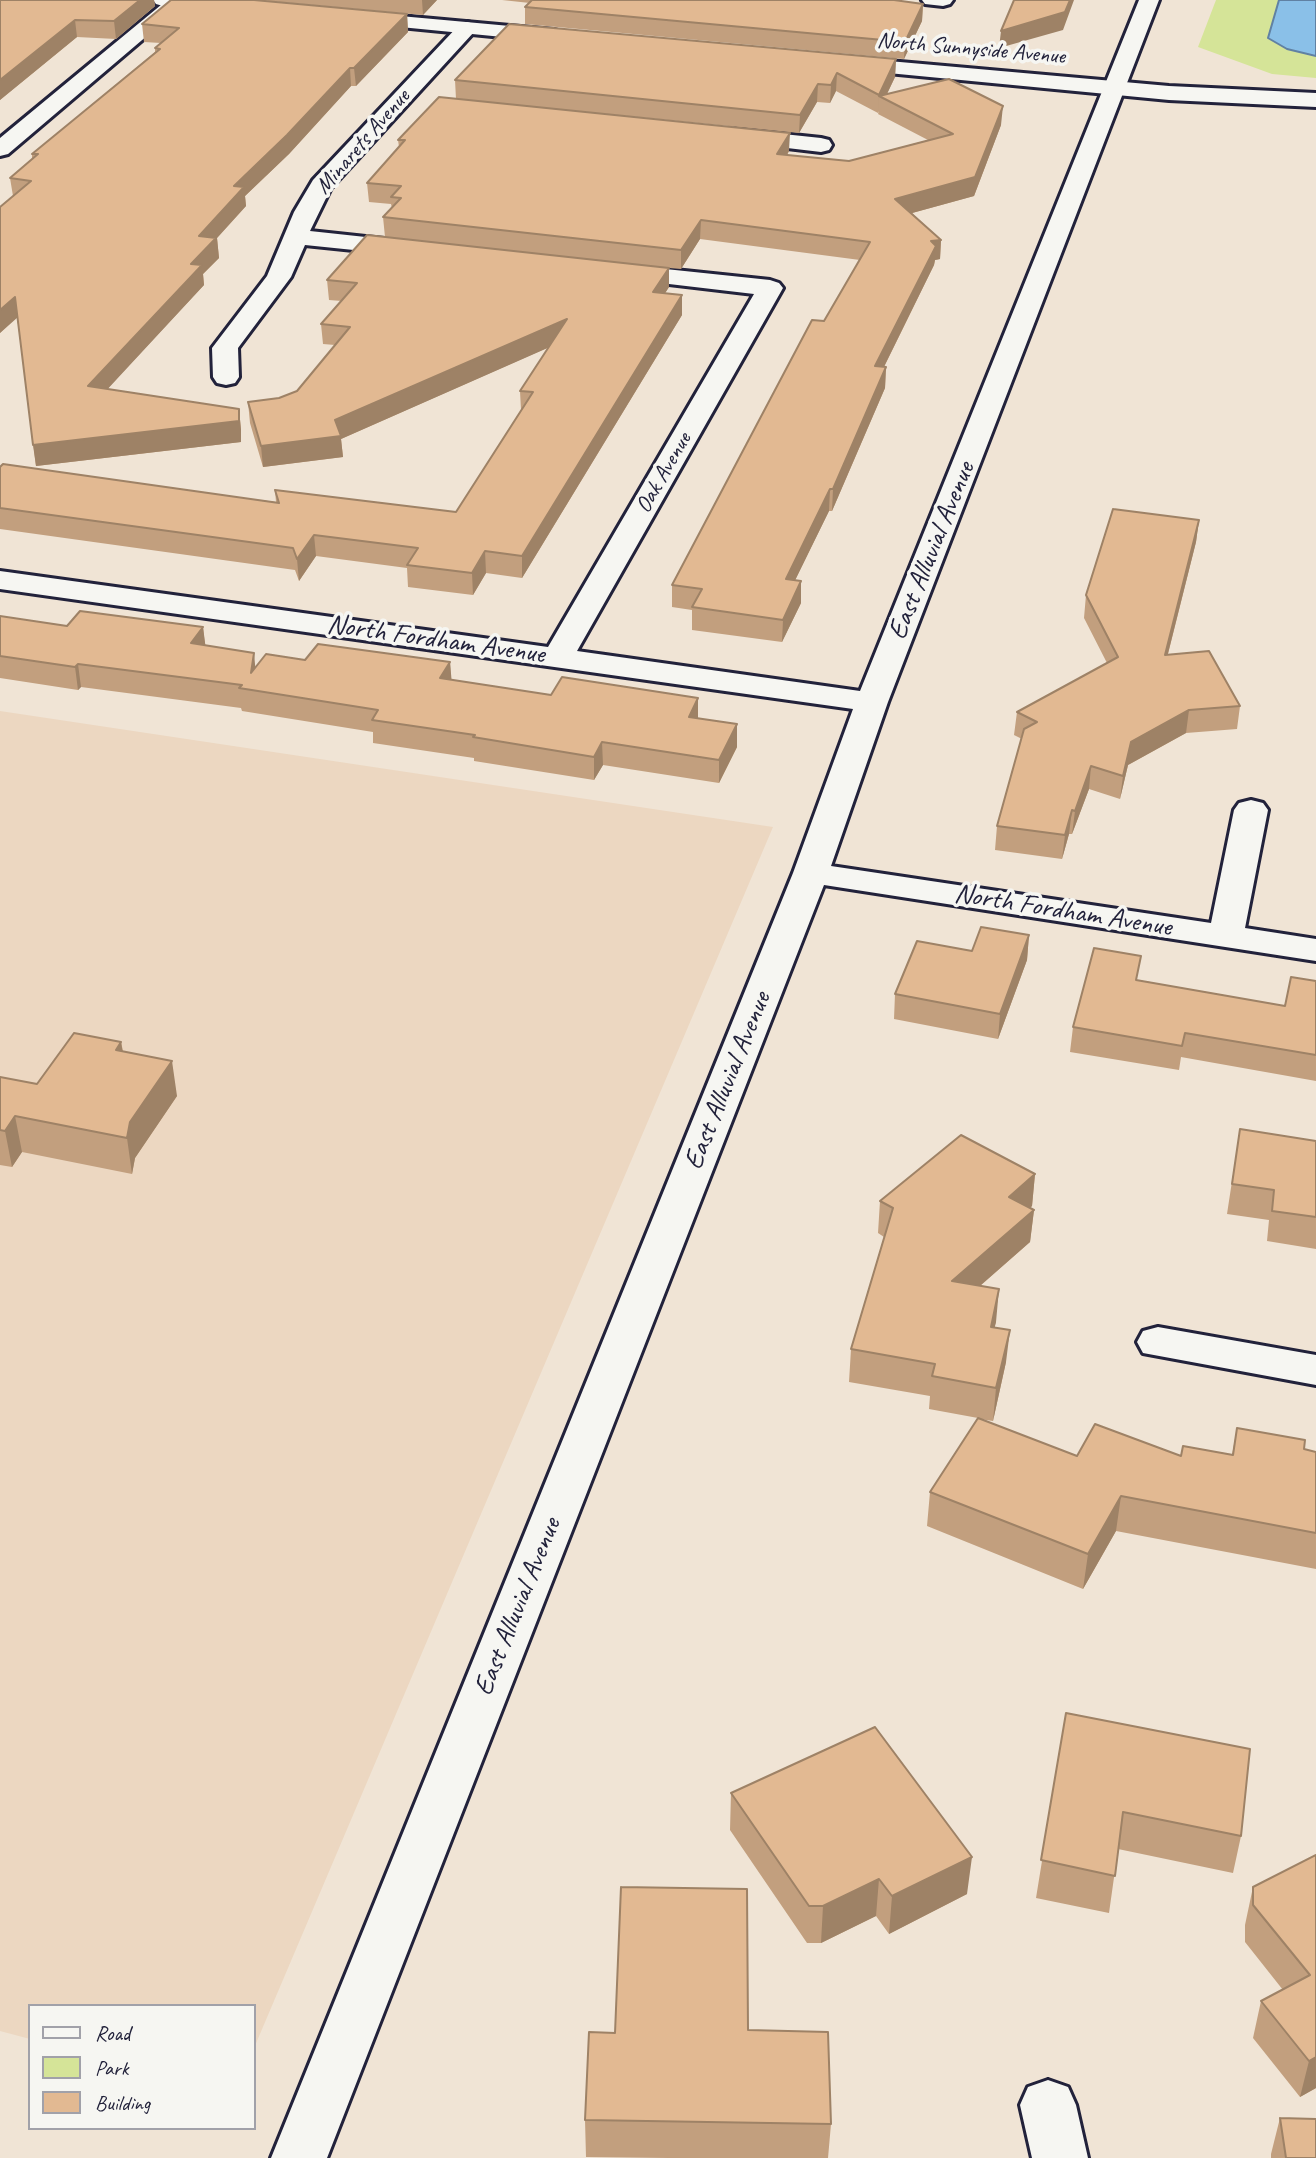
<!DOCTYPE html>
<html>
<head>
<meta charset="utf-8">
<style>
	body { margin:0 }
	#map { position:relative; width:1316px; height:2158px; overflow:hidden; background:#f0e4d5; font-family:Caveat,sans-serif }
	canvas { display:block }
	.legend { position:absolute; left:28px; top:2004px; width:228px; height:126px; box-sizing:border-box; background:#f6f6f2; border:2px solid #a1a1a9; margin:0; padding:9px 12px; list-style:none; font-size:21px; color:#22223b }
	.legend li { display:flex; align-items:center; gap:14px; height:35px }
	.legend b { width:35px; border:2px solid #a1a1a9 }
</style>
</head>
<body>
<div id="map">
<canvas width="1316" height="2158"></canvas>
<ul class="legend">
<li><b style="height:9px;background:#f6f6f2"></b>Road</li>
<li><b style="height:19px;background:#d5e498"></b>Park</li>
<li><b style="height:19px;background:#e2b992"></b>Building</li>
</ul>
</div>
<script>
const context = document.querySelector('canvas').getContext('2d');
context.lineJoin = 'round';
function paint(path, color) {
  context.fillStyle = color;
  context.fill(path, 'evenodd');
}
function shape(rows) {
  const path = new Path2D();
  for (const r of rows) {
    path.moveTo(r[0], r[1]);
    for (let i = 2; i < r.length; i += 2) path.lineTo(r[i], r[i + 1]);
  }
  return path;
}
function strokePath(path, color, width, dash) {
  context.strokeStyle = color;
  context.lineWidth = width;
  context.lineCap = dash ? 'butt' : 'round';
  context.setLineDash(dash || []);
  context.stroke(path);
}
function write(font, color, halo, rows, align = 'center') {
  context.font = font + ' Caveat,sans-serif';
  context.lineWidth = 7;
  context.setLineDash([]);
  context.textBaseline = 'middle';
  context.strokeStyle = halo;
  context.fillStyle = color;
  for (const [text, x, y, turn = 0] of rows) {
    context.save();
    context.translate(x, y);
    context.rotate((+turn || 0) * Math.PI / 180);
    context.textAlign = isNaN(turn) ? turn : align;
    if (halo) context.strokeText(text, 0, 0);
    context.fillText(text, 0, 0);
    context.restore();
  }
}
const built = shape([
	[0,711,773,827,254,2048,254,2006,30,2006,30,2039,0,2031]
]);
const green = shape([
	[1216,0,1316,0,1316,78,1272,74,1198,47]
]);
const water = shape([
	[1279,0,1316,0,1316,56,1287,49,1268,38,1279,0]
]);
const minor = shape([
	[167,0,188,1,8,154,0,156,0,138,167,0],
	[922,0,953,0,950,4,943,6,925,4,922,0],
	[1139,0,1159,0,888,702,831,866,1211,923,1234,810,1239,803,1251,800,1263,803,1268,810,1245,928,1316,939,1316,961,824,885,327,2158,271,2158,793,873,853,709,0,589,0,571,548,647,754,294,618,278,609,276,606,271,609,266,618,264,770,280,779,283,783,288,577,651,860,691,1139,0],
	[467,22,474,24,477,28,474,32,331,188,310,231,412,242,421,244,424,249,421,254,412,256,305,245,291,277,238,348,239,377,235,383,226,385,217,383,213,377,212,348,267,276,294,212,313,180,460,24,467,22],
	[736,129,821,138,829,140,832,145,829,150,821,152,728,141,725,136,728,131,736,129],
	[1158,1327,1316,1355,1316,1385,1143,1353,1137,1342,1143,1331,1158,1327],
	[1048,2080,1068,2087,1076,2105,1088,2158,1032,2158,1020,2105,1028,2087,1048,2080]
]);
const major = shape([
	[153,0,223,0,230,2,233,6,230,10,223,12,163,6,156,4,153,0],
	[356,12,554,30,561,32,564,36,561,40,554,42,349,22,346,18,349,14,356,12],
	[844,57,1169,86,1316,93,1316,107,1169,100,836,68,833,63,836,58,844,57]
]);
const wall = shape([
	[0,0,154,0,155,6,116,39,77,37,0,100],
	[258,0,437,0,423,15],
	[502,0,894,0,923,4,922,21,904,59,525,24,525,7,530,3],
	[407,14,408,32,356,86,351,86,289,154,245,196,246,206,217,238,219,258,203,274,204,285,107,389,239,409,241,430,241,442,36,466,17,317,0,333,0,207,13,196,10,178,32,159,32,154,155,52,155,48,161,43,144,42,142,24],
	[896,59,895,77,887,94,1001,125,974,196,912,213,941,240,940,259,935,260,934,265,884,367,886,367,885,388,832,511,829,511,795,580,801,603,782,642,692,630,692,610,672,607,672,585,860,260,700,239,681,269,669,268,669,287,665,293,682,295,682,315,522,578,486,573,473,595,408,587,407,568,316,556,299,581,295,570,0,529,0,467,276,502,275,490,456,512,521,410,520,391,549,347,341,439,343,457,263,467,250,423,248,402,279,398,297,391,335,345,323,344,321,324,342,301,329,300,327,280,385,237,383,217,392,208,391,204,369,202,367,183,399,147,398,140,789,151,787,155,849,161,928,140,878,114,879,111,878,113,836,91,830,103,817,102,799,133,456,99,455,80],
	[1199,520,1196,542,1168,654,1240,706,1237,729,1186,733,1128,765,1120,799,1089,789,1072,834,1069,834,1062,859,995,850,997,826,1022,739,1014,735,1017,712,1107,663,1084,618,1086,595],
	[0,616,67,626,203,627,205,645,255,667,305,660,450,662,451,680,698,718,737,747,719,783,603,765,594,780,474,761,474,758,373,743,373,732,242,711,241,708,81,687,78,690,0,678],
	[1029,935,1027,960,998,1039,894,1019,895,994,972,951],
	[1138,980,1285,1006,1316,981,1316,1081,1181,1057,1179,1070,1070,1052,1073,1027],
	[121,1042,123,1051,177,1096,135,1158,132,1174,22,1152,12,1167,0,1165,0,1077,37,1084],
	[1240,1129,1316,1141,1316,1249,1267,1241,1269,1220,1227,1214],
	[1035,1174,1032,1206,1030,1208,1034,1210,1030,1242,980,1286,996,1322,994,1328,1006,1362,993,1421,980,1419,1077,1456,1181,1456,1232,1455,1237,1428,1304,1449,1316,1452,1316,1569,1116,1531,1083,1589,927,1526,930,1492,978,1418,929,1409,930,1396,849,1382,851,1349,884,1237,878,1233,880,1201],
	[1066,1713,1241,1836,1233,1873,1118,1849,1109,1913,1036,1898],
	[731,1793,967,1894,889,1934,876,1916,821,1943,807,1943,730,1830],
	[1316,1855,1316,2088,1300,2097,1253,2038,1261,2001,1283,1990,1245,1942,1245,1925,1253,1887],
	[615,2033,831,2124,828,2158,668,2158,586,2157,585,2120],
	[1280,2118,1316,2158,1271,2158,1271,2154]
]);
const shadedWall = shape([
	[140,0,154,0,155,6,116,39,114,21],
	[422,0,437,0,423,15],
	[1070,0,1074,0,1063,30,999,48,1001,31],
	[923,4,922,21,904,59,905,42],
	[407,14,408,32,356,86,354,68],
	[75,20,77,37,0,100,0,80],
	[896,59,895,77,885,98,879,96,878,113,879,95],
	[350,68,351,86,289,154,245,196,246,206,217,238,219,258,203,274,204,285,91,407,88,386,199,236,234,186],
	[837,73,836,91,830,103,831,85],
	[818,84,817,102,799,133,800,115],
	[1003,106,1001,125,974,196,894,218,895,199],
	[790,133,789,151,777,173,777,154],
	[701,220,700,239,681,269,681,250],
	[941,240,940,259,935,260,934,265,874,387,875,366,931,241],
	[669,268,669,287,653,312,653,292],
	[682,295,682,315,522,578,522,556],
	[15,297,18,317,0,333,0,310],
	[567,319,568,339,341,439,343,457,263,467,261,446,335,420],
	[886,367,885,388,832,511,833,489],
	[239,409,241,430,241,442,36,466,33,445],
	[830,489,829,511,785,601,786,579],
	[1199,520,1196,542,1162,677,1165,655],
	[314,535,316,556,299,581,297,559],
	[485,551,486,573,473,595,472,573],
	[801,581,801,603,782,642,783,620],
	[203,627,206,650,191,643],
	[254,653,256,675,251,673],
	[450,662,452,685,440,678],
	[78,664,81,687,78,690,75,667],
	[698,698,698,721,689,717],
	[1189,710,1186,733,1128,765,1120,799,1123,776,1131,742],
	[737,724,737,747,719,783,719,760],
	[602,742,603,765,594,780,594,757],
	[1091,766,1089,789,1072,834,1075,811],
	[1072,810,1069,834,1062,859,1065,835],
	[1029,935,1027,960,998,1039,1000,1014],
	[121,1042,127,1078,116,1050],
	[172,1061,177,1096,135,1158,132,1174,127,1138,130,1122],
	[15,1116,22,1152,12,1167,5,1131],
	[1035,1174,1032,1206,1006,1229,1009,1197],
	[1034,1210,1030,1242,949,1313,952,1281],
	[999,1289,996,1322,987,1359,991,1327],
	[1010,1330,1006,1362,993,1421,996,1388],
	[1121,1496,1116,1531,1083,1589,1088,1554],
	[972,1857,967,1894,889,1934,892,1896],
	[879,1879,876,1916,821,1943,823,1906],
	[1316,2057,1316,2088,1300,2097,1309,2061]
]);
const building = shape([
	[0,0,140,0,114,21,75,20,0,80,0,0],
	[171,0,254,0,407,14,354,68,350,68,287,135,234,186,244,187,199,236,216,238,191,264,202,265,88,386,239,409,239,421,33,445,15,297,0,310,0,207,31,181,10,178,38,154,32,154,160,49,155,48,179,28,142,24,171,0],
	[532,0,894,0,923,4,905,42,525,7,532,0],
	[1014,0,1070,0,1065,12,1001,31,1014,0],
	[509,24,896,59,879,95,837,73,831,85,818,84,800,115,455,80,509,24],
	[949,79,1003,106,975,177,895,199,941,240,931,241,936,246,875,366,886,367,833,489,830,489,786,579,801,581,783,620,692,607,702,589,672,585,812,320,824,321,870,242,701,220,681,250,383,217,401,198,391,197,401,186,367,183,405,140,398,140,439,97,790,133,777,154,849,161,953,134,879,96,949,79],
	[367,235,669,268,653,292,682,295,522,556,485,551,472,573,407,565,418,548,314,535,297,559,293,548,0,508,0,467,3,464,279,503,275,490,456,512,533,392,520,391,567,319,335,420,341,436,261,446,248,402,279,398,297,391,350,327,321,324,357,283,327,280,367,235],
	[1113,509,1199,520,1165,655,1209,651,1240,706,1189,710,1131,742,1123,776,1091,766,1075,811,1072,810,1065,835,997,826,1024,729,1037,722,1017,712,1118,657,1086,595,1113,509],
	[80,611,203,627,191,643,254,653,251,673,266,654,305,660,318,644,450,662,440,678,551,695,562,677,698,698,689,717,737,724,719,760,602,742,594,757,473,737,475,735,372,720,378,710,239,688,242,685,78,664,75,667,0,656,0,616,67,626,80,611],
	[981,927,1029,935,1000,1014,895,994,917,941,972,951,981,927],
	[1094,948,1141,956,1136,980,1285,1006,1291,977,1316,981,1316,1055,1185,1033,1182,1046,1073,1027,1094,948],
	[74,1033,121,1042,116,1050,172,1061,130,1122,127,1138,15,1116,5,1131,0,1130,0,1077,37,1084,74,1033],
	[1240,1129,1316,1141,1316,1217,1272,1211,1274,1190,1232,1184,1240,1129],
	[961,1135,1035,1174,1009,1197,1034,1210,952,1281,999,1289,991,1327,1010,1330,996,1388,932,1376,935,1364,851,1349,893,1208,880,1201,961,1135],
	[978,1418,1077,1456,1095,1424,1181,1456,1183,1446,1233,1455,1237,1428,1305,1440,1304,1449,1316,1452,1316,1533,1121,1496,1088,1554,930,1492,978,1418],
	[1066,1713,1250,1749,1241,1836,1123,1812,1115,1876,1041,1860,1066,1713],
	[875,1727,972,1857,892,1896,879,1879,823,1906,809,1906,731,1793,875,1727],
	[1316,1855,1316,2057,1309,2061,1261,2001,1310,1975,1253,1905,1253,1887,1316,1855],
	[621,1887,747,1889,748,2030,828,2032,831,2124,585,2120,589,2032,615,2033,621,1887],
	[1280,2118,1316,2119,1316,2158,1286,2158,1280,2118]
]);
const farStreetnames = [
	["North Sunnyside Avenue",971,49,5],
	["Minarets Avenue",363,142,-49],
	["Oak Avenue",664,473,-60]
];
const streetNames = [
	["East Alluvial Avenue",932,551,-68],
	["North Fordham Avenue",436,640,8],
	["North Fordham Avenue",1063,911,9],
	["East Alluvial Avenue",728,1081,-68],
	["East Alluvial Avenue",518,1607,-68]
];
paint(built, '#ecd7c1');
paint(green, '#d5e498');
paint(water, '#8ac0e8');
strokePath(water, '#6081a3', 2);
strokePath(minor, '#22223b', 6);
strokePath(major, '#22223b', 6);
paint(minor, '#f6f6f2');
paint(major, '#f6f6f2');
paint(wall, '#c29f7e');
paint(shadedWall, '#9e8266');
paint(building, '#e2b992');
strokePath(building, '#9e8266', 2);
write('23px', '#22223b', '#f6f6f2', farStreetnames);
write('28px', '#22223b', '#f6f6f2', streetNames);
</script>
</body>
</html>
